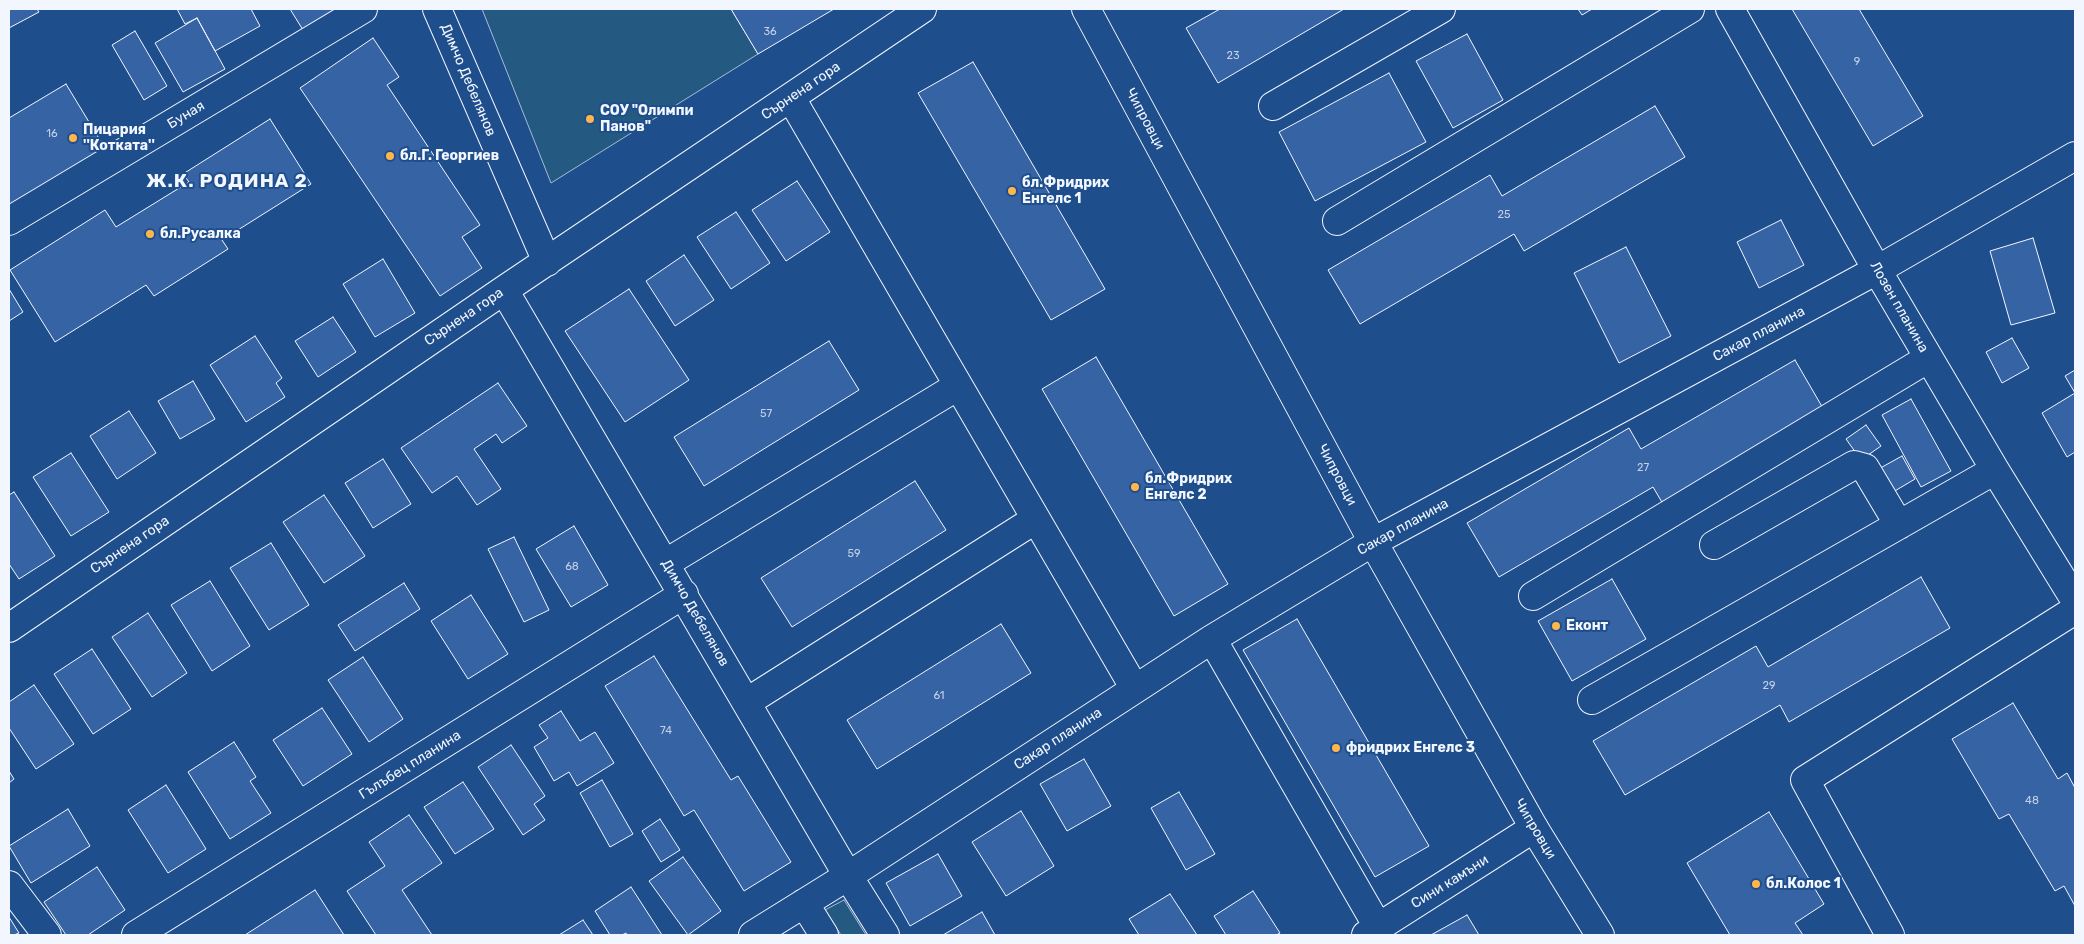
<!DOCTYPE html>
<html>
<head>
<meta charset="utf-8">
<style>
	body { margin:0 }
	#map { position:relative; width:2084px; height:944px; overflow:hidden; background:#1f4e8c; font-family:Rubik,sans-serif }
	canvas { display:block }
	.frame { position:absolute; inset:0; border:10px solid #f2f6ff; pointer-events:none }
</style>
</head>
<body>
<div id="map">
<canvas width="2084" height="944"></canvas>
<div class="frame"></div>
</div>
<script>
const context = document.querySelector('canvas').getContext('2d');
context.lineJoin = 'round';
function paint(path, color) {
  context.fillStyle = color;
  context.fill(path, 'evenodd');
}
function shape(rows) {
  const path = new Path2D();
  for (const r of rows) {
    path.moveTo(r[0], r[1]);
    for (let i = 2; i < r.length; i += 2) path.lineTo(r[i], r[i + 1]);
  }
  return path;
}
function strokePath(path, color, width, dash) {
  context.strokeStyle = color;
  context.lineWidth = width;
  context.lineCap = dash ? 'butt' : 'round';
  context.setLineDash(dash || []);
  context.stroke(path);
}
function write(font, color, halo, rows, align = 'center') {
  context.font = font + ' Rubik,sans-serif';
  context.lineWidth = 4;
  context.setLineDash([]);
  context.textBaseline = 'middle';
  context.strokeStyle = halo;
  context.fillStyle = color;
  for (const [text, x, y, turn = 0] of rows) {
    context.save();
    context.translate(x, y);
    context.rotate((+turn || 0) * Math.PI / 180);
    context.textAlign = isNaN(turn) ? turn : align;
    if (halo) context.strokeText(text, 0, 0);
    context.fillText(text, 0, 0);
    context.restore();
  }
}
const green = shape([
	[482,9,731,9,758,54,551,183,482,9],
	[844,900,866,935,841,935,825,910,844,900]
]);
const building = shape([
	[9,9,37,9,39,12,9,28,9,9],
	[177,9,251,9,260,26,215,51,197,18,185,24,177,9],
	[290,9,336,9,303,30,290,9],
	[731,9,834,9,758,54,731,9],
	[1220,9,1344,9,1218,83,1186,28,1220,9],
	[1578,9,1592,9,1582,15,1578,9],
	[1792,9,1859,9,1923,116,1873,146,1792,9],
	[197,18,225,69,183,92,155,43,197,18],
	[135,31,167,86,144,100,112,45,135,31],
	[1467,34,1503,100,1453,128,1416,61,1467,34],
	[373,38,399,77,387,85,480,225,462,237,482,268,440,296,300,88,373,38],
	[973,62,1105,289,1051,320,918,93,973,62],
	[1389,73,1426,142,1315,201,1279,132,1389,73],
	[66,84,106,150,9,209,9,118,66,84],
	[1655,106,1685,157,1524,251,1514,234,1360,324,1328,270,1490,175,1502,196,1655,106],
	[270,119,311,184,222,240,228,249,154,296,146,285,55,342,10,270,105,210,116,227,189,182,183,174,270,119],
	[797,181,830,232,786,261,752,210,797,181],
	[736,212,770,263,731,289,697,237,736,212],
	[1781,220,1804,265,1759,288,1737,242,1781,220],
	[2033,238,2055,313,2011,325,1990,251,2033,238],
	[1626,247,1671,336,1619,363,1574,273,1626,247],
	[684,255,714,300,675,326,646,281,684,255],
	[383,259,415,313,375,337,343,284,383,259],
	[9,289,23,312,9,321,9,289],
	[629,289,689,380,625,422,565,331,629,289],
	[333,317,356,352,318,377,295,341,333,317],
	[255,336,282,378,276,383,285,397,246,422,210,365,255,336],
	[2012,338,2029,368,2002,383,1986,352,2012,338],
	[829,341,859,390,704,486,674,437,829,341],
	[1096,357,1228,584,1174,616,1042,389,1096,357],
	[1795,360,1824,410,1663,504,1653,487,1499,577,1467,523,1629,428,1641,449,1795,360],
	[2075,370,2075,452,2067,457,2042,413,2075,393,2065,376,2075,370],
	[193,381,215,419,180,439,158,401,193,381],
	[498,383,527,426,502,443,496,434,474,449,501,489,477,505,457,476,432,493,401,448,498,383],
	[1911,399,1951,471,1921,487,1882,415,1911,399],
	[129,411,156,453,117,479,90,436,129,411],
	[1866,425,1881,446,1861,460,1846,439,1866,425],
	[71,453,109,512,71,536,33,477,71,453],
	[1902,456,1915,479,1888,495,1875,471,1902,456],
	[383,459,411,504,373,528,345,483,383,459],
	[915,481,946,530,792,627,761,578,915,481],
	[14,492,55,556,19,579,9,564,9,495,14,492],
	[324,495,365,556,324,583,283,522,324,495],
	[574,526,608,585,571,607,536,549,574,526],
	[514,537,549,610,524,622,488,549,514,537],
	[271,543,309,605,269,630,230,568,271,543],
	[1921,577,1950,628,1789,722,1780,705,1625,795,1593,741,1756,646,1768,667,1921,577],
	[1612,579,1646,639,1572,681,1538,621,1612,579],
	[210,581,250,646,212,671,171,605,210,581],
	[404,583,420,609,355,651,338,625,404,583],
	[471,595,508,654,468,679,431,621,471,595],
	[148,613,187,673,152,697,112,637,148,613],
	[1297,619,1429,846,1375,877,1243,650,1297,619],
	[1001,624,1031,673,877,769,847,720,1001,624],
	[92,649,131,709,93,734,54,674,92,649],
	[654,656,731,780,738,776,791,862,744,891,694,810,684,816,605,686,654,656],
	[363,657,403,719,369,742,328,680,363,657],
	[34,685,74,744,36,769,9,728,9,702,34,685],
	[2013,703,2058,779,2067,773,2075,788,2075,906,2064,886,2055,891,2009,814,1999,819,1952,739,2013,703],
	[322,708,352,754,303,786,273,740,322,708],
	[561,711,580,741,595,732,614,763,577,786,569,772,554,781,534,747,548,738,539,725,561,711],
	[234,742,256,777,250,781,271,813,230,839,188,772,234,742],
	[511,745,545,796,534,804,545,820,523,835,478,767,511,745],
	[1084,759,1111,806,1067,831,1040,784,1084,759],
	[9,771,14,779,9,783,9,771],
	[602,780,633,834,610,847,580,793,602,780],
	[463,782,494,829,455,854,424,807,463,782],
	[166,785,206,849,168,873,128,810,166,785],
	[1179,792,1215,854,1186,870,1151,808,1179,792],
	[68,809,90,846,31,883,9,846,68,809],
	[1021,811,1054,866,1006,896,972,842,1021,811],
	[1769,812,1824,904,1795,923,1803,935,1730,935,1687,863,1769,812],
	[409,815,442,863,402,890,432,935,376,935,347,891,385,866,369,842,409,815],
	[660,819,680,850,661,862,642,831,660,819],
	[938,854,962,896,910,926,886,883,938,854],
	[683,857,721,911,688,935,649,881,683,857],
	[97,867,125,910,88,935,66,935,44,902,97,867],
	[631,887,662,935,627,935,626,933,622,935,610,935,595,911,631,887],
	[315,890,344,935,245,935,315,890],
	[1253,891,1280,933,1276,935,1226,935,1214,916,1253,891],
	[1170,894,1197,935,1139,935,1129,919,1170,894],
	[982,912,995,935,943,935,982,912],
	[1467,915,1479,935,1431,935,1467,915],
	[9,917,19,933,14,935,9,935,9,917],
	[583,920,593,935,559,935,583,920]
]);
const minor = shape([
	[437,9,547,262],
	[1730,9,1877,270,1995,470,2075,600],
	[791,98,1135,689],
	[1273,106,1441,9],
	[9,221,363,9],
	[1337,221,1690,9],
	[504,290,848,876,885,935],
	[1714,545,1854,465,1865,468,1899,525],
	[666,563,958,386],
	[1533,596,1929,358],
	[9,628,504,290,922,9],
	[1212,639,1378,927],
	[1592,700,1995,470],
	[747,702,1036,519],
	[9,885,47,935],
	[804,903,824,935],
	[136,935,684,594],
	[753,935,848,876,1212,639,1373,542,1877,270,2075,156],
	[1366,935,1534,828],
	[1890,935,1805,780,2075,610]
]);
const major = shape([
	[1086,9,1373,542,1534,828,1600,935]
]);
const markers = [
	[590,119,5,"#ffb74d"],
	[73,138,5,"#ffb74d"],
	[390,156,5,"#ffb74d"],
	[1012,191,5,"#ffb74d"],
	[150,234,5,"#ffb74d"],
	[1135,487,5,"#ffb74d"],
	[1556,626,5,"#ffb74d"],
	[1336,748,5,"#ffb74d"],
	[1756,884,5,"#ffb74d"]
];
const numberNames = [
	["36",770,32],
	["23",1233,56],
	["9",1857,62],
	["16",52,134],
	["25",1504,215],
	["57",766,414],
	["27",1643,468],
	["59",854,554],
	["68",572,567],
	["29",1769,686],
	["61",939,696],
	["74",666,731],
	["48",2032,801]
];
const streetNames = [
	["Димчо Дебелянов",468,80,67],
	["Сърнена гора",801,91,-34],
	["Буная",186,115,-31],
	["Чипровци",1145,119,62],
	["Лозен планина",1899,307,60],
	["Сърнена гора",464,317,-34],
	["Сакар планина",1759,334,-28],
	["Чипровци",1337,475,62],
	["Сакар планина",1403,527,-29],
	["Сърнена гора",130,545,-34],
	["Димчо Дебелянов",695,613,60],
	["Сакар планина",1058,739,-33],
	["Гълъбец планина",410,765,-32],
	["Чипровци",1535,829,59],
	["Сини камъни",1450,882,-32]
];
const poiNames = [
	["СОУ \"Олимпи",600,111],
	["Панов\"",600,127],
	["Пицария",83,130],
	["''Котката''",83,146],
	["бл.Г. Георгиев",400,156],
	["бл.Фридрих",1022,183],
	["Енгелс 1",1022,199],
	["бл.Русалка",160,234],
	["бл.Фридрих",1145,479],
	["Енгелс 2",1145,495],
	["Еконт",1566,626],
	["фридрих Енгелс 3",1346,748],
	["бл.Колос 1",1766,884]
];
const districtNames = [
	["Ж.К. РОДИНА 2",227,182]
];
paint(green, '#245a82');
strokePath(green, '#a8bbd7', 1);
paint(building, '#3563a3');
strokePath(building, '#f2f6ff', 1);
strokePath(minor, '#f2f6ff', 30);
strokePath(major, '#f2f6ff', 30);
strokePath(minor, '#1f4e8c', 28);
strokePath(major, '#1f4e8c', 28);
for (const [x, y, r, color] of markers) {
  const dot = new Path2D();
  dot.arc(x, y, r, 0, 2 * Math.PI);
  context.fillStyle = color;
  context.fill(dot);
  strokePath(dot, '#1f4e8c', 2);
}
write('11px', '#c3d1e8', null, numberNames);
write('14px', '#f2f6ff', '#1f4e8c', streetNames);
write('bold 14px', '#f2f6ff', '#1f4e8c', poiNames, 'left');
context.letterSpacing = '1px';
write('bold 19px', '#f2f6ff', '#1f4e8c', districtNames);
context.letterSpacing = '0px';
</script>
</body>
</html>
